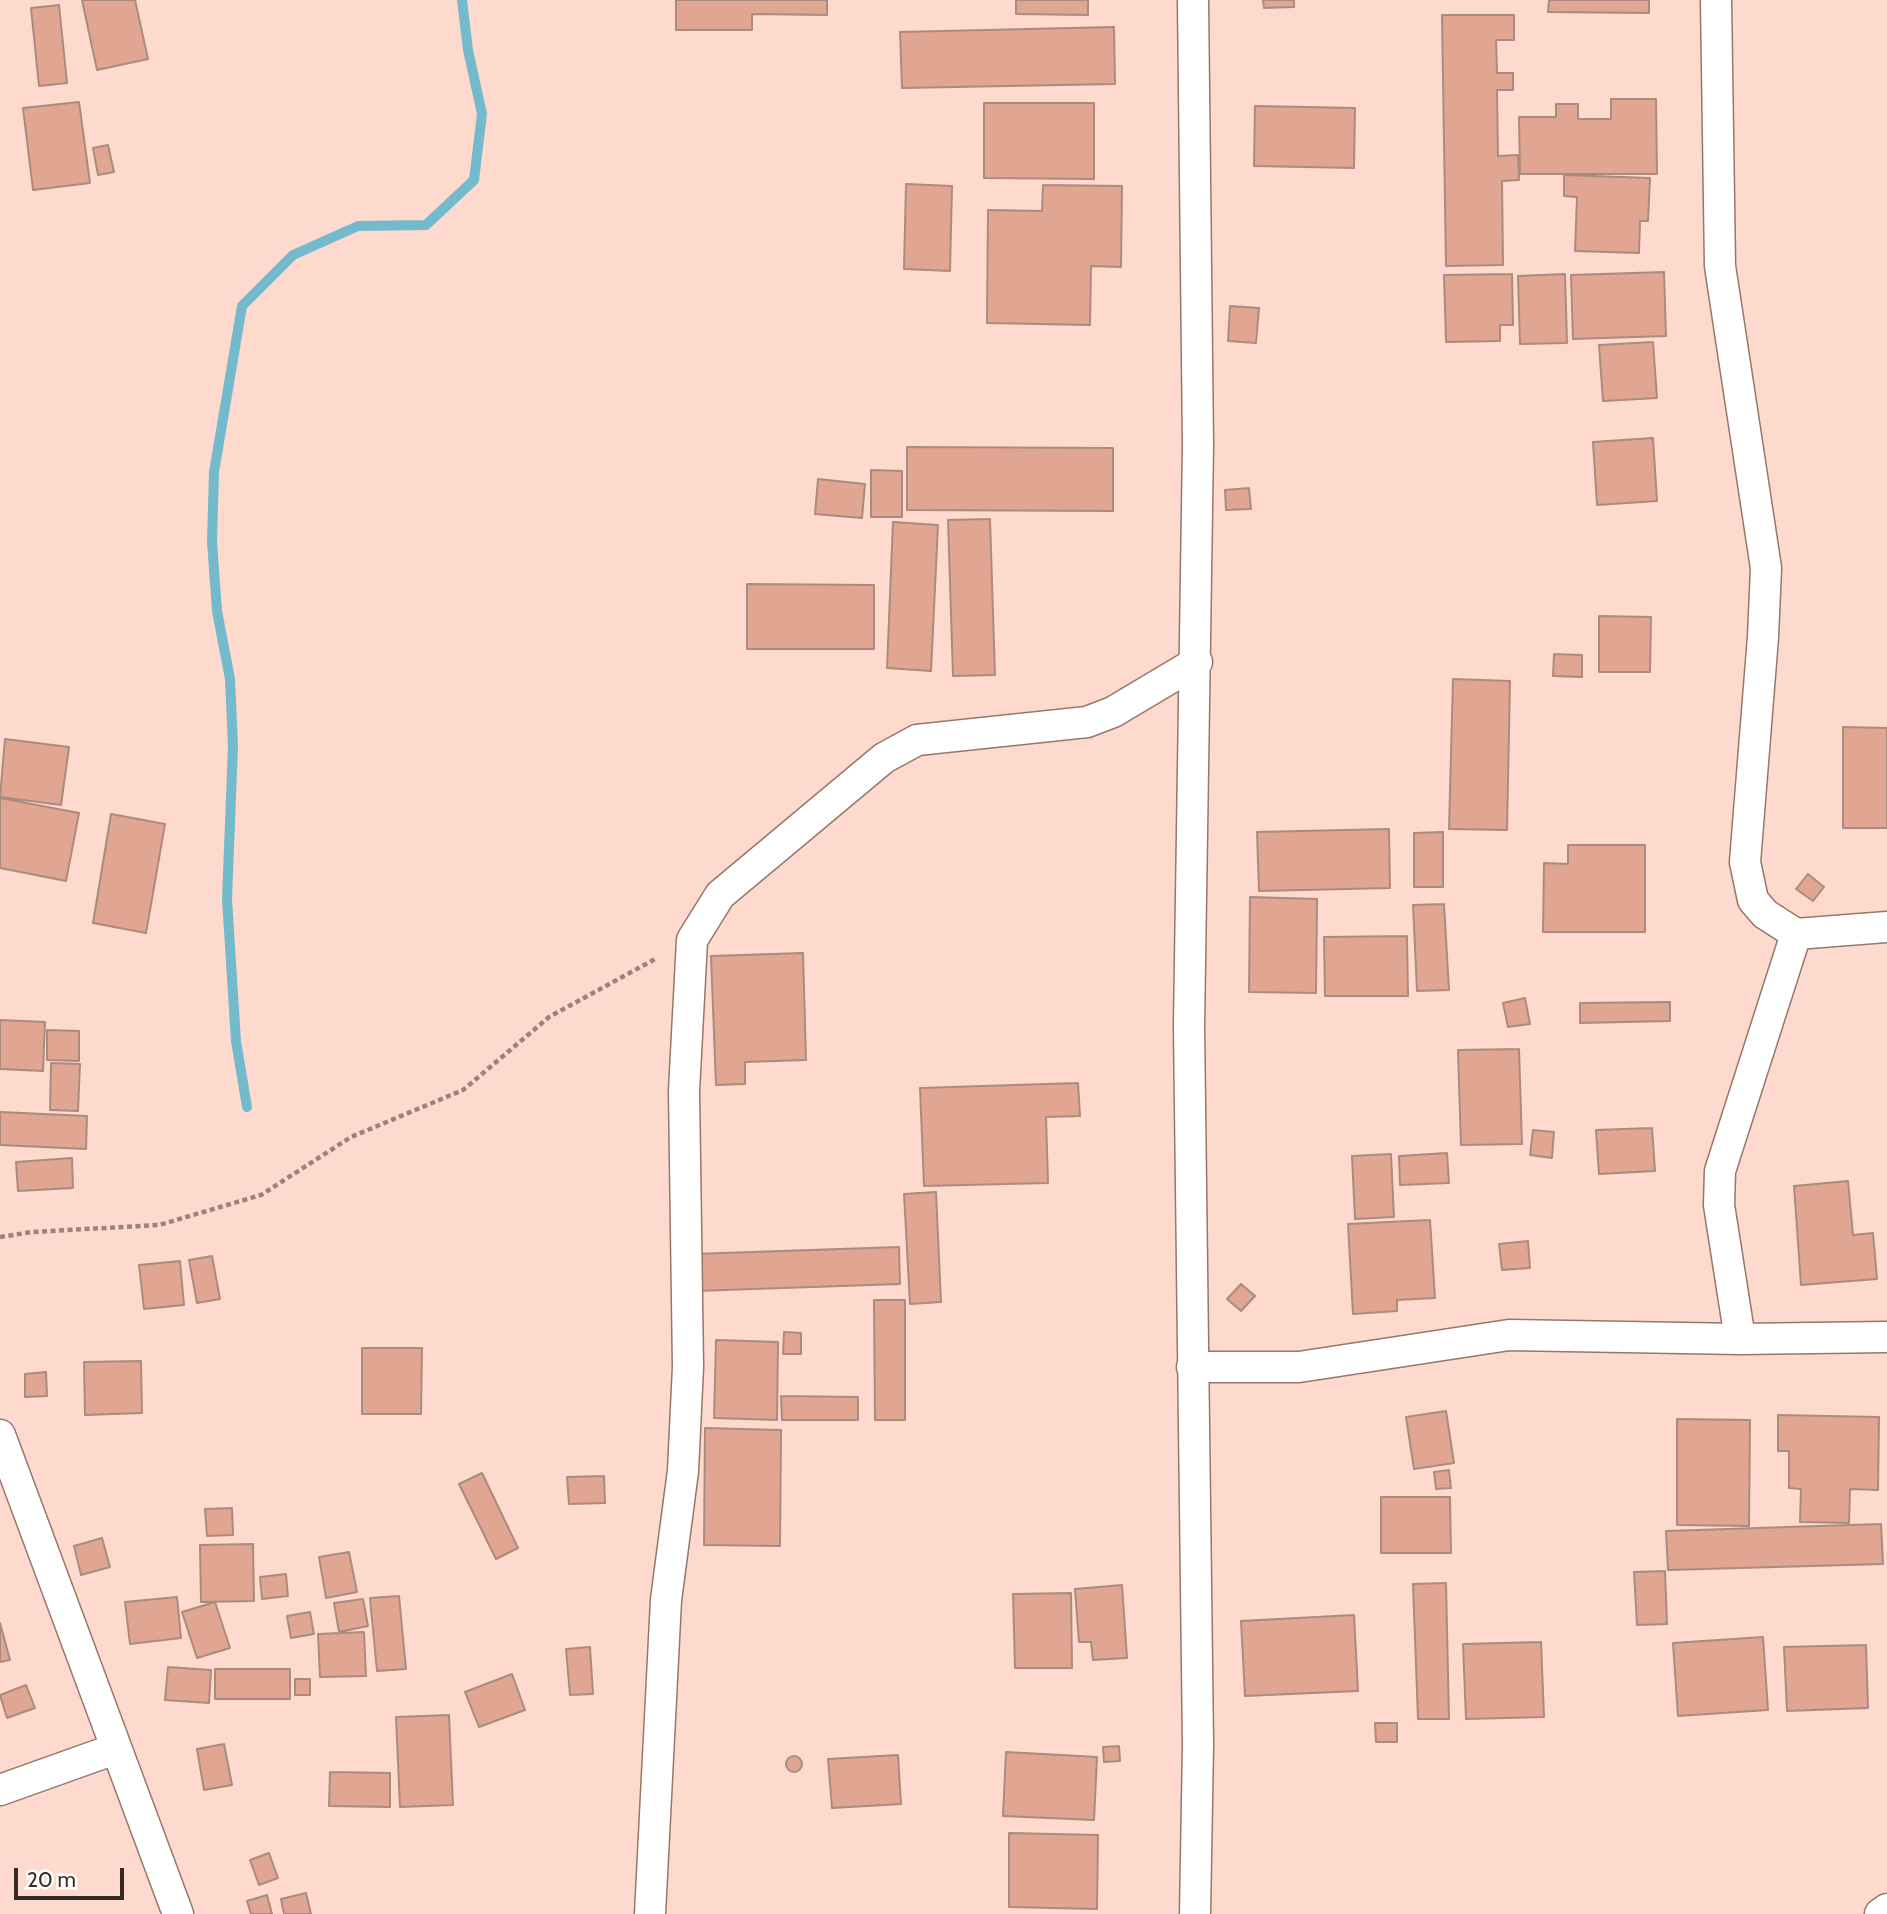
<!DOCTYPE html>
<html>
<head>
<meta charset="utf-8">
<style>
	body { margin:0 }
	#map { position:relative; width:1887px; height:1914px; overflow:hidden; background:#fedace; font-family:Cabin,sans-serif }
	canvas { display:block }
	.scale { position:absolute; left:14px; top:1868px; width:110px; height:32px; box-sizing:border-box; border:4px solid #372a25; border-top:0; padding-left:9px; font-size:21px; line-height:24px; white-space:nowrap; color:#372a25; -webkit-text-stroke:5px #fff; paint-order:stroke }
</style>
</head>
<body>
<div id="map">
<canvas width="1887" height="1914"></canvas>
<div class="scale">20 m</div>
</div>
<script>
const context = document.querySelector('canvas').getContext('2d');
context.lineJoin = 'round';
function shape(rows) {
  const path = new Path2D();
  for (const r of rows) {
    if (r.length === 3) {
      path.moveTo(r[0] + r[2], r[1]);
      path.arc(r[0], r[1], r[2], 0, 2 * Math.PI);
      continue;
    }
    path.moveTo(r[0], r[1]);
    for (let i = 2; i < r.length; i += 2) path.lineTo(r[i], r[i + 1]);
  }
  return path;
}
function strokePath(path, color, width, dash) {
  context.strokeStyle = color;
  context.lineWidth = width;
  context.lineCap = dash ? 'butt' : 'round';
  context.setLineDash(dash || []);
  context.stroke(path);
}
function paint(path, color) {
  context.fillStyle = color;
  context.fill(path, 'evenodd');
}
const stream = shape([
	[247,1107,236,1041,227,899,233,746,230,679,217,611,212,542,214,472,242,306,293,255,358,226,426,225,474,180,482,114,468,50,462,0]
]);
const building = shape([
	[82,0,135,0,148,59,97,70,82,0],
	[676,0,827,0,827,15,752,14,752,30,676,30,676,0],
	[1016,0,1088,0,1088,15,1016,14,1016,0],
	[1263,0,1294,0,1294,7,1264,8,1263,0],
	[1549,0,1649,0,1649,13,1548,12,1549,0],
	[59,5,67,83,39,86,31,8,59,5],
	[1442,15,1514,15,1514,40,1496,40,1497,73,1513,73,1513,90,1497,90,1498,156,1518,155,1519,180,1502,181,1503,265,1446,266,1442,15],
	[1114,27,1115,84,902,88,900,32,1114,27],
	[1611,99,1656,99,1657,174,1520,174,1519,117,1556,117,1556,104,1578,104,1578,119,1611,119,1611,99],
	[79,102,90,183,33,190,23,108,79,102],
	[984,103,1094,103,1094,179,984,178,984,103],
	[1255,106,1355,108,1354,168,1254,166,1255,106],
	[108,145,114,172,98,175,93,148,108,145],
	[1564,175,1650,178,1648,221,1640,221,1639,253,1575,251,1577,197,1564,196,1564,175],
	[906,184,952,186,950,271,904,269,906,184],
	[1043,185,1122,186,1121,267,1091,266,1090,325,987,323,988,210,1042,211,1043,185],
	[1664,272,1666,336,1573,339,1571,275,1664,272],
	[1512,274,1513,325,1500,325,1500,341,1446,342,1444,275,1512,274],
	[1565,274,1567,343,1520,344,1518,276,1565,274],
	[1230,306,1259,308,1256,343,1228,341,1230,306],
	[1653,342,1657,398,1603,401,1599,345,1653,342],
	[1653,438,1657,501,1597,505,1593,442,1653,438],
	[907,447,1113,448,1113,511,907,510,907,447],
	[871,470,902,471,902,517,871,517,871,470],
	[818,479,865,484,862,518,815,514,818,479],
	[1249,488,1251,509,1226,510,1225,490,1249,488],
	[990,519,995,675,953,676,948,520,990,519],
	[893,522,938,525,931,671,887,668,893,522],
	[747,584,874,585,874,649,747,649,747,584],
	[1599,616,1651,617,1650,672,1599,672,1599,616],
	[1554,654,1582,655,1582,677,1553,676,1554,654],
	[1453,679,1510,681,1507,830,1449,829,1453,679],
	[1843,727,1887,728,1887,828,1843,828,1843,727],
	[5,739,69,747,61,805,0,797,5,739],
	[0,798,79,813,66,881,0,868,0,798],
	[111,814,165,824,146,933,93,923,111,814],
	[1389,829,1390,888,1259,891,1257,832,1389,829],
	[1443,832,1443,887,1414,887,1414,833,1443,832],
	[1568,845,1645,845,1645,932,1543,932,1544,863,1568,864,1568,845],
	[1808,874,1824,887,1813,901,1796,889,1808,874],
	[1250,897,1317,899,1316,993,1249,992,1250,897],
	[1444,904,1449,990,1417,991,1413,905,1444,904],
	[1407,936,1408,996,1325,996,1324,937,1407,936],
	[803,953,806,1060,745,1062,745,1084,716,1085,711,956,803,953],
	[1525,998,1530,1024,1508,1027,1503,1003,1525,998],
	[1670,1002,1670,1021,1580,1023,1580,1003,1670,1002],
	[0,1020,45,1022,43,1071,0,1069,0,1020],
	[47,1030,79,1031,79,1061,47,1060,47,1030],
	[1519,1049,1522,1144,1461,1145,1458,1050,1519,1049],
	[51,1063,80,1064,78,1111,50,1110,51,1063],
	[1078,1083,1080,1116,1046,1117,1048,1183,924,1186,920,1088,1078,1083],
	[0,1112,87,1116,86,1149,0,1145,0,1112],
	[1652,1128,1655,1171,1599,1174,1596,1130,1652,1128],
	[1533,1130,1554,1132,1552,1158,1530,1155,1533,1130],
	[1447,1153,1449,1183,1400,1185,1399,1156,1447,1153],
	[1391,1154,1394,1217,1355,1219,1352,1156,1391,1154],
	[72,1158,73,1188,18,1191,16,1162,72,1158],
	[1848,1181,1853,1235,1873,1233,1877,1279,1801,1285,1794,1186,1848,1181],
	[936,1192,941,1302,910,1304,904,1194,936,1192],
	[1430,1220,1435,1298,1397,1300,1397,1311,1353,1314,1348,1224,1430,1220],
	[1528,1241,1530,1268,1502,1270,1499,1244,1528,1241],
	[899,1247,900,1284,695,1291,693,1254,899,1247],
	[212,1256,220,1299,197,1303,189,1260,212,1256],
	[180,1261,184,1305,144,1309,139,1265,180,1261],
	[1241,1284,1255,1296,1241,1311,1227,1299,1241,1284],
	[874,1300,905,1300,905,1420,875,1420,874,1300],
	[784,1332,801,1333,801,1354,783,1354,784,1332],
	[716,1340,778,1342,777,1420,714,1418,716,1340],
	[362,1348,422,1348,421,1414,362,1414,362,1348],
	[141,1361,142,1413,85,1415,84,1362,141,1361],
	[46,1372,47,1396,25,1397,25,1374,46,1372],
	[781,1396,858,1397,858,1420,782,1420,781,1396],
	[1446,1411,1454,1463,1414,1469,1406,1417,1446,1411],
	[1778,1415,1879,1417,1878,1490,1850,1489,1849,1523,1800,1522,1801,1489,1789,1488,1789,1451,1778,1451,1778,1415],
	[1677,1419,1750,1420,1749,1526,1677,1525,1677,1419],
	[705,1428,781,1430,780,1546,704,1545,705,1428],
	[1449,1470,1451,1488,1436,1489,1434,1472,1449,1470],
	[482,1473,518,1548,496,1559,459,1484,482,1473],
	[604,1476,605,1503,569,1504,567,1477,604,1476],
	[1381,1497,1450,1497,1451,1553,1381,1553,1381,1497],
	[232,1508,233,1535,207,1536,205,1509,232,1508],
	[1881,1524,1883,1564,1668,1570,1666,1531,1881,1524],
	[102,1538,110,1567,81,1575,74,1546,102,1538],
	[253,1544,254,1601,201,1602,200,1545,253,1544],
	[349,1552,357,1592,326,1598,319,1557,349,1552],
	[1665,1571,1667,1624,1637,1625,1634,1572,1665,1571],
	[286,1574,288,1596,262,1599,260,1577,286,1574],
	[1446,1583,1449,1719,1418,1719,1413,1584,1446,1583],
	[1122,1585,1127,1658,1093,1660,1091,1642,1079,1642,1075,1589,1122,1585],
	[1071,1593,1072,1668,1015,1668,1013,1594,1071,1593],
	[399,1596,406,1669,377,1671,370,1598,399,1596],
	[177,1597,181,1638,130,1644,125,1602,177,1597],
	[363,1599,368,1626,339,1632,334,1603,363,1599],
	[215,1602,230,1648,197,1658,182,1612,215,1602],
	[310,1612,314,1634,291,1638,287,1616,310,1612],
	[1354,1615,1358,1691,1245,1696,1241,1621,1354,1615],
	[0,1623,10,1660,0,1662,0,1623],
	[364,1632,366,1676,320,1677,318,1634,364,1632],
	[1763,1637,1768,1710,1678,1716,1673,1643,1763,1637],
	[1541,1642,1544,1717,1466,1719,1463,1644,1541,1642],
	[1866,1645,1868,1708,1787,1711,1784,1647,1866,1645],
	[590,1647,593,1694,570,1695,566,1649,590,1647],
	[168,1667,211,1670,209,1703,165,1700,168,1667],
	[215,1669,290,1669,290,1699,215,1699,215,1669],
	[512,1674,525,1710,479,1727,465,1692,512,1674],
	[295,1679,310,1679,310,1695,295,1695,295,1679],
	[26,1685,35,1708,7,1718,0,1695,26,1685],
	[449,1715,453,1805,400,1807,396,1717,449,1715],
	[1375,1723,1397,1723,1397,1742,1376,1742,1375,1723],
	[224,1744,232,1785,204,1790,197,1749,224,1744],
	[1119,1746,1120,1761,1104,1762,1103,1747,1119,1746],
	[1006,1752,1097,1757,1094,1820,1003,1816,1006,1752],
	[898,1755,901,1804,832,1808,828,1759,898,1755],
	[794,1764,8],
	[330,1772,390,1773,390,1807,329,1806,330,1772],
	[1009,1833,1098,1835,1097,1909,1009,1907,1009,1833],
	[269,1853,278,1878,259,1885,250,1860,269,1853],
	[306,1893,311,1914,284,1914,281,1899,306,1893],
	[267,1895,272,1914,251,1914,247,1901,267,1895]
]);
const path = shape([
	[0,1237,32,1232,159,1225,261,1195,351,1137,463,1090,549,1017,657,958]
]);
const street = shape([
	[1193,0,1198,445,1189,1026,1198,1745,1195,1914],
	[1716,0,1720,266,1766,568,1763,637,1745,862,1753,900,1765,914,1796,934,1887,927],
	[1740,1339,1719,1205,1720,1171,1796,934],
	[1192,1367,1299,1367,1509,1335,1740,1339,1887,1337],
	[0,1435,178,1914],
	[0,1790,115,1749],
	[650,1914,666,1600,683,1471,688,1367,684,1091,692,940,720,895,884,758,917,740,1087,722,1113,712,1197,662],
	[1880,1914,1887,1909]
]);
strokePath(stream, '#74bacd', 10);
paint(building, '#e0a691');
strokePath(building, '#ab8b7f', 2);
strokePath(street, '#96776b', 33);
strokePath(path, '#9b827a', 4.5, [5, 3.5]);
strokePath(street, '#fff', 30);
</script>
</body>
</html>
